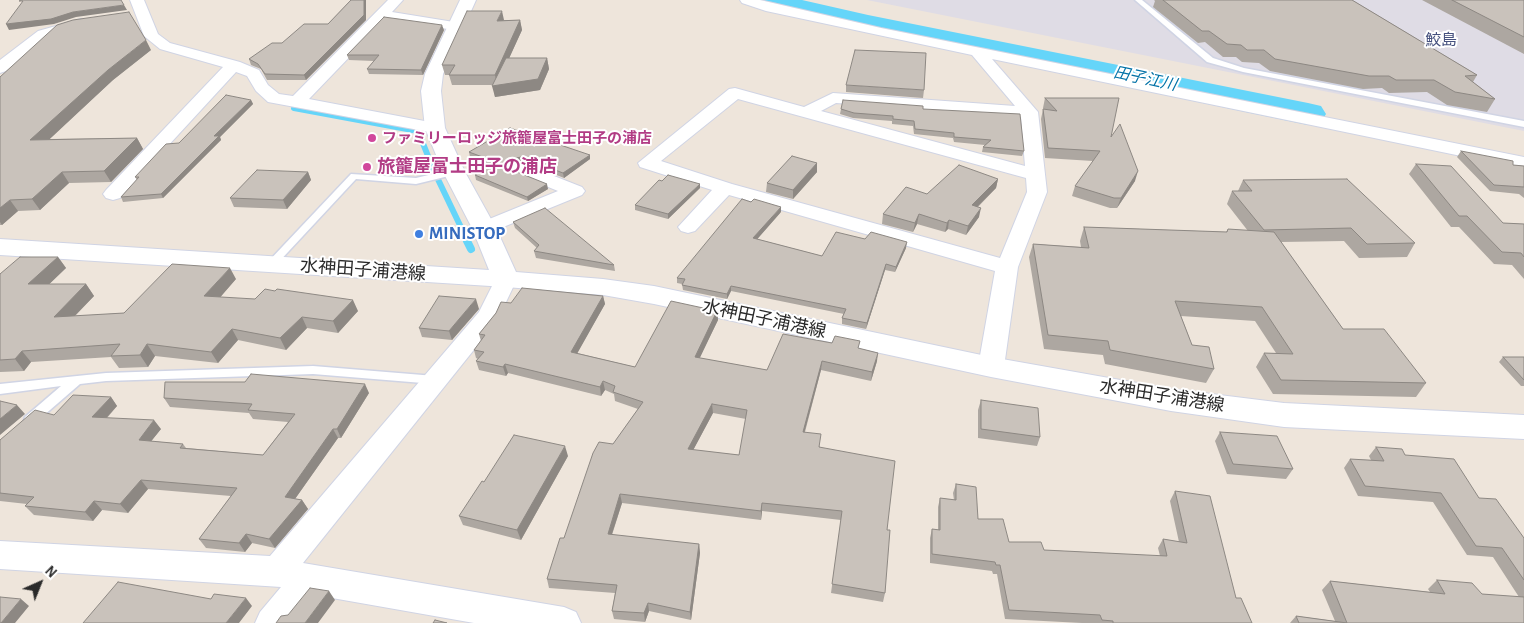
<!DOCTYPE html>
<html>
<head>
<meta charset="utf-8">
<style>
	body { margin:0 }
	#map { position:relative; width:1524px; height:623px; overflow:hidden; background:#eee5db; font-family:"Alegreya Sans",sans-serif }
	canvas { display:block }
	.north { position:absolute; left:15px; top:558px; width:50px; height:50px; -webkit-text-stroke:4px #fff; paint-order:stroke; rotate:44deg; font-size:14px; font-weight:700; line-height:20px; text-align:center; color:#2a2a2a }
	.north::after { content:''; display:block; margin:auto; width:18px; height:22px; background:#2a2a2a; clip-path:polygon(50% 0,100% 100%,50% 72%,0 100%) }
</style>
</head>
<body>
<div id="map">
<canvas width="1524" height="623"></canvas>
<div class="north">N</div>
</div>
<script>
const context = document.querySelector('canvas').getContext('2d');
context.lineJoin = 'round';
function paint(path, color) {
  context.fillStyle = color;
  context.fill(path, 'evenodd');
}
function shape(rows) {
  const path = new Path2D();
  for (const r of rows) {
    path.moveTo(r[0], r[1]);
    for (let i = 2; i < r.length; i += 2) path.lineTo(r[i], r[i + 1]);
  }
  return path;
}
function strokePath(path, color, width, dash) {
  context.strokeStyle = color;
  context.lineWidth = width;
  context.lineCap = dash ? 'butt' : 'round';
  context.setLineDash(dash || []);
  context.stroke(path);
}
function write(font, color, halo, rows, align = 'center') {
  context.font = font + ' "Alegreya Sans","Noto Sans JP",sans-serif';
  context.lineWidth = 4;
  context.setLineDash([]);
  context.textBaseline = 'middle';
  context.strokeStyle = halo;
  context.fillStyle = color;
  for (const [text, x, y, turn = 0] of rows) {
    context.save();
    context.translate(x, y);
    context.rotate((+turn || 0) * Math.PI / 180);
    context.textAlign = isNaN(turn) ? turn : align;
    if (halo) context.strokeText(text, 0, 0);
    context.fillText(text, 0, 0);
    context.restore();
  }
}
const industrial = shape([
	[867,0,1524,0,1524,131]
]);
const streamFar1 = shape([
	[294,108,418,131,434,171,468,242]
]);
const stream = shape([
	[467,241,471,249]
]);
const river = shape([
	[752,0,802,0,868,15,1308,103,1321,106,1326,114,1321,122,1308,125,868,33,756,6,752,0]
]);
const lane = shape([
	[1135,0,1142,0,1213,58,1244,68,1524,121,1524,127,1243,72,1207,62,1135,0],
	[454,169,457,170,457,174,416,184,356,179,275,266,267,266,266,264,351,174,416,178,454,169],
	[313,366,435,376,439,377,441,380,439,383,435,384,313,374,106,381,80,384,35,423,30,425,25,423,24,420,25,417,61,386,0,394,0,384,106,373,313,366]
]);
const street = shape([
	[130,0,144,0,158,34,170,43,240,62,259,70,268,85,279,94,293,96,388,0,403,0,392,12,460,23,462,26,460,29,455,30,385,20,309,99,435,123,441,124,444,128,441,132,435,133,268,102,256,91,247,76,236,72,120,198,113,200,106,198,103,194,106,190,223,67,160,49,144,36,130,0],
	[740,0,760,0,881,28,1524,157,1524,169,992,59,1038,112,1047,192,1018,267,1004,367,1000,373,991,376,982,373,978,367,995,271,729,195,695,231,688,233,681,231,678,227,712,190,640,167,638,163,729,89,735,88,804,107,833,93,1015,106,972,55,766,11,742,3,740,0],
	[738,99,1026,178,1027,192,1000,258,732,184,661,161,738,99],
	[836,103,1021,117,1025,166,821,111,836,103],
	[81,19,86,20,88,23,86,26,48,37,6,71,0,73,0,60,38,31,81,19],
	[521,163,582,187,585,191,582,195,491,232,484,234,477,232,473,228,477,224,558,191,514,173,511,169,514,165,521,163],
	[506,272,514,274,517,279,497,321,303,563,564,607,576,612,581,623,474,623,315,595,293,623,255,623,260,612,281,587,0,569,0,541,270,556,479,312,498,274,506,272]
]);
const secondary = shape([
	[460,0,476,0,443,74,441,91,445,128,465,172,496,228,516,272,603,279,654,286,991,357,1171,389,1284,403,1524,415,1524,439,1284,427,1171,411,991,377,654,304,603,295,506,287,0,255,0,239,489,270,472,228,443,172,425,128,421,91,425,74,460,0]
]);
const wall = shape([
	[351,0,366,0,366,20,306,80,267,80,261,69,251,65,249,59,282,43,328,24],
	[1154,0,1352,0,1477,75,1473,82,1495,99,1487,112,1447,105,1427,92,1389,93,1382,88,1363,89,1270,71,1259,63,1242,62,1236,57,1223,57,1205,42,1198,43,1153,7,1155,1],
	[1422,0,1524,0,1524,54],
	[504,20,520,20,522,30,509,58,547,58,549,69,540,90,495,97,493,85,452,85,449,75,445,75,442,65],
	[444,30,423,75,369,74,367,69,374,61,349,60,347,55],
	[151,50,113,80,49,139,137,138,143,149,111,182,69,183,40,210,18,211,2,225,0,225,0,77],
	[846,85,924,90,923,98,846,92],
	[1045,98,1111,137,1135,181,1117,208,1110,208,1072,196,1075,186,1093,161,1045,158,1041,119,1043,109,1044,110,1043,108],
	[251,100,253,104,220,137,221,140,163,198,123,202,121,197,137,180,135,177,179,143],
	[841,109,923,109,1024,151,1022,156,982,152,983,147,985,145,954,142,953,138,914,134,913,126,892,124,892,121,853,118,840,114],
	[1461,151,1513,165,1524,166,1524,198,1519,194,1490,191,1457,157],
	[469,152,590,155,590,159,564,178,522,161,513,163,510,167,512,170,548,189,528,201,476,180,475,175,492,165,470,157],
	[817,163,817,172,793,199,766,192,767,183],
	[1416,164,1503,223,1524,224,1524,279,1512,265,1494,264,1459,227,1451,227,1409,174],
	[308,172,311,180,287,209,234,207,230,198],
	[998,179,996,188,978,207,979,217,966,235,948,229,945,232,917,224,913,232,882,224,883,214,927,194],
	[1243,180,1415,243,1407,257,1359,258,1344,241,1281,242,1343,329,1426,383,1416,397,1273,394,1256,367,1264,353,1276,353,1255,321,1181,316,1192,345,1214,369,1206,383,1105,364,1103,355,1044,349,1029,257,1033,244,1081,247,1080,241,1084,227,1226,232,1228,229,1248,231,1227,204,1232,191,1238,191],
	[700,188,668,219,635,210,635,205],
	[781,212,757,239,822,256,865,239,906,248,895,272,885,270,866,329,842,324,842,318,844,314,731,291,727,299,683,290,682,284,677,283,677,278],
	[513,222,614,265,615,271,536,258,534,251,537,248,515,228],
	[58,257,66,268,49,284,86,284,94,296,75,316,124,313,236,279,220,297,358,311,338,333,307,328,286,350,238,340,218,363,155,356,148,367,119,368,111,357,31,362,24,371,0,372,0,274],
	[603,296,605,304,577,353,635,367,717,311,718,320,699,358,767,370,859,349,877,361,871,381,821,370,805,432,820,447,887,530,885,593,883,602,831,593,841,520,762,511,761,520,622,503,612,535,699,544,700,553,691,620,649,611,645,622,614,619,612,611,615,593,549,588,547,579,564,538,613,444,638,409,615,401,614,394,605,390,601,396,508,373,506,376,479,370,476,361,478,359,476,358,474,350,481,341,479,334,496,313,511,303],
	[713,413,746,419,739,455,693,450],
	[479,309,452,340,422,337,419,328],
	[1503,357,1524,357,1524,386,1521,386,1499,362],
	[369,393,341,438,338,438,295,499,302,500,308,509,275,548,252,543,245,552,206,548,199,539,231,496,148,489,128,513,102,510,93,521,34,515,25,506,27,504,0,501,0,440,54,415,111,397,117,406,107,418,161,429,151,441,183,444,186,448,263,455,288,422,253,419,249,413,170,407,164,398],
	[981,400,1040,437,1037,446,978,438,978,410],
	[1220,432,1293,469,1286,479,1227,474,1215,441],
	[1376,447,1405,455,1479,498,1524,538,1524,623,1290,623,1296,616,1335,621,1322,590,1330,581,1430,592,1428,589,1437,580,1482,594,1519,597,1493,557,1467,555,1433,502,1358,496,1344,468,1350,459,1371,460,1369,456],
	[568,456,521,540,463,525,459,516,484,482],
	[956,484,978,519,1009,542,1044,550,1160,556,1158,548,1163,539,1179,542,1170,501,1175,491,1236,598,1252,623,1082,623,1005,619,997,574,993,574,992,571,930,563,930,538,932,529,938,530,938,507,940,498,954,500,953,493]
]);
const shadedWall = shape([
	[364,0,366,0,366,20,306,80,304,75],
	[124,5,127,10,76,17,54,24,9,30,6,24,73,12],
	[502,11,504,20,499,30,497,21],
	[520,20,522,30,497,85,495,75],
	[442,25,444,30,423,75,421,70],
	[146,40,151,50,113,80,37,151,30,140,108,70],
	[547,58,549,69,540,90,495,97,492,86],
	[251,100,253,104,220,137,221,140,163,198,161,194,214,136],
	[137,138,143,149,111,182,104,171],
	[590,155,590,159,564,178,563,173],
	[521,157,522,161,513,163,509,169,508,164,512,159],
	[817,163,817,172,793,199,793,190],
	[1138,171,1135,181,1117,208,1121,198],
	[62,172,69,183,40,210,32,199],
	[308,172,311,180,287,209,283,200],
	[998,179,996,188,970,214,972,205],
	[547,184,548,189,528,201,527,197],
	[700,184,700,188,668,219,668,214],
	[10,200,18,211,2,225,0,222,0,208],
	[781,207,781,212,753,244,753,238],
	[981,208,979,217,966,235,968,226],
	[919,214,917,224,913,232,915,223],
	[949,220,948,229,945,232,947,223],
	[907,242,906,248,895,272,896,267],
	[58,257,66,268,37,296,28,284],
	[886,264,885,270,866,329,867,323],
	[230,268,236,279,211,308,204,296],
	[86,284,94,296,62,329,54,317],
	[731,286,731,291,727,299,727,294],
	[603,296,605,304,573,361,571,352],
	[476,299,479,309,452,340,449,331],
	[353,300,358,311,338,333,333,321],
	[717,311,718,320,696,366,695,357],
	[302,317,307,328,286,350,280,338],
	[232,329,238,340,218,363,211,352],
	[147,344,155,356,148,367,140,355],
	[22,351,31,362,24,371,15,359],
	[878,353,877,361,871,381,872,372],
	[822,361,821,370,802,441,803,432],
	[505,364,508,373,506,376,503,367],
	[603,381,605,390,601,396,600,387],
	[365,384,369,393,341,438,337,429],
	[111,397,117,406,99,426,92,417],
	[712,404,713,413,689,458,688,449],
	[17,405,25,414,0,435,0,419],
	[154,420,161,429,145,449,139,440],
	[333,429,338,438,290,506,285,497],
	[565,446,568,456,521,540,517,530],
	[141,480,148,489,128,513,120,504],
	[620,494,622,503,609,543,608,534],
	[302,500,308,509,275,548,269,539],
	[94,501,102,510,93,521,85,512],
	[762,503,762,511,761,520,761,511],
	[246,534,252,543,245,552,239,543],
	[699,544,700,553,691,620,690,612],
	[329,591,335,600,318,623,305,623],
	[246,598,252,606,239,623,226,623],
	[21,599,29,606,15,623,1,623],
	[648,603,649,611,645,622,644,613]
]);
const building = shape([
	[21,0,121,0,124,5,73,12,51,19,6,24,23,1,19,1,21,0],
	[351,0,364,0,364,15,304,75,265,74,258,64,249,59,272,43,282,43,304,24,328,24,351,0],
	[1163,0,1352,0,1477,75,1465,76,1495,99,1455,92,1434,80,1396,80,1389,76,1369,76,1275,59,1264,50,1247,50,1241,45,1227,44,1209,31,1202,31,1163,0],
	[1452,0,1524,0,1524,37,1452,0],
	[467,11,502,11,497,21,520,20,495,75,449,75,455,65,442,65,467,11],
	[129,12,146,40,108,70,30,140,137,138,104,171,62,172,32,199,10,200,0,208,0,77,57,25,73,20,129,12],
	[384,17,442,25,421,70,367,69,379,55,347,55,384,17],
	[855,50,926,53,924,90,846,85,855,50],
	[506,58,547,58,538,79,492,86,506,58],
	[226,95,251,100,214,136,219,136,161,194,121,197,139,177,135,177,166,144,179,143,226,95],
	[1045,98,1119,98,1111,137,1120,124,1138,171,1121,198,1114,198,1075,186,1100,151,1048,148,1043,109,1057,111,1045,98],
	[843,100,923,106,923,109,1020,114,1024,151,983,147,991,140,954,137,954,133,915,129,914,121,893,119,893,116,854,113,841,109,843,100],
	[510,128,590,155,563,173,521,157,512,159,508,164,512,170,547,184,527,197,475,175,496,162,469,152,510,128],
	[1461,151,1513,161,1513,165,1524,166,1524,187,1494,185,1461,151],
	[792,156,817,163,793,190,767,183,792,156],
	[1416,164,1451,166,1503,223,1524,224,1524,257,1521,253,1502,252,1467,216,1459,216,1416,164],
	[959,165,998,179,972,205,981,208,968,226,949,220,947,223,919,214,915,223,883,214,906,187,927,194,959,165],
	[257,170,308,172,283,200,230,198,257,170],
	[668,175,700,184,668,214,635,205,659,180,662,181,668,175],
	[1347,179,1415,243,1367,244,1351,228,1264,230,1232,191,1252,191,1243,180,1347,179],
	[742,199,751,202,754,199,781,207,753,238,822,256,836,232,865,239,871,232,907,242,896,267,886,264,867,323,842,318,846,309,731,286,727,294,682,285,685,279,677,278,742,199],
	[545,208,614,265,534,251,539,245,513,222,545,208],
	[1084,227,1227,232,1228,229,1274,232,1343,329,1384,329,1426,383,1281,380,1264,353,1293,354,1262,307,1175,301,1192,345,1209,347,1214,369,1110,350,1108,341,1048,335,1033,244,1089,248,1084,227],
	[20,257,58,257,28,284,86,284,54,317,124,313,172,264,230,268,204,296,255,299,265,289,275,291,277,289,353,300,333,321,302,317,280,338,232,329,211,352,147,344,140,355,111,356,120,344,22,351,15,359,0,360,0,274,20,257],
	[522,288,603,296,571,352,635,367,671,301,717,311,695,357,767,370,783,334,832,343,835,336,860,341,858,348,878,353,872,372,822,361,803,432,821,434,819,447,895,461,887,530,890,530,885,593,832,584,842,511,762,503,761,511,620,494,608,534,699,544,690,612,648,603,644,613,612,611,617,585,547,579,560,538,564,538,593,453,599,442,613,444,643,402,613,392,615,386,603,381,600,387,505,364,503,367,476,361,484,352,474,350,485,335,479,334,496,313,501,302,511,303,522,288],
	[712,404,747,410,739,455,688,449,712,404],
	[439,296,476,299,449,331,419,328,439,296],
	[1503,357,1524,357,1524,380,1503,357],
	[251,374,365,384,337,429,333,429,285,497,302,500,269,539,246,534,239,543,199,539,237,488,141,480,120,504,94,501,85,512,25,506,34,497,0,493,0,440,35,410,54,415,73,395,111,397,92,417,154,420,139,440,183,444,180,448,263,455,295,414,248,410,252,404,164,398,165,382,245,382,251,374],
	[981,400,1038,408,1040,437,981,429,981,400],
	[0,401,17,405,0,419,0,401],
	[1220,432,1277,436,1293,469,1233,464,1220,432],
	[514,435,565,446,517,530,459,516,482,481,484,482,514,435],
	[1376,447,1402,449,1405,455,1454,459,1479,498,1496,499,1524,538,1524,580,1502,548,1476,546,1441,493,1365,486,1350,459,1384,461,1376,447],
	[956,484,976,487,978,519,1003,519,1009,542,1041,542,1044,550,1167,556,1163,539,1187,543,1175,491,1210,496,1236,598,1241,598,1252,623,1113,623,1113,621,1102,620,1100,615,1009,610,1000,565,996,565,995,562,932,554,932,529,940,530,940,498,956,500,956,484],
	[1437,580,1472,583,1482,594,1524,597,1524,623,1299,623,1296,616,1347,623,1330,581,1445,594,1437,580],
	[118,582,211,599,214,594,246,598,226,623,83,623,118,582],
	[310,588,329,591,305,623,276,623,281,616,288,615,310,588],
	[0,597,21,599,1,623,0,623,0,597],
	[435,620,447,623,433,623,435,620]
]);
const markers = [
	[372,138,5,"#d1479c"],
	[367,167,5,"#d1479c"],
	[419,234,5,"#3f7fe0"]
];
const farHotelnames = [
	["ファミリーロッジ旅籠屋富士田子の浦店",382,138]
];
const farQuarternames = [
	["鮫島",1441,40]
];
const farWaternames = [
	["田子江川",1145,79,12]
];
const hotelNames = [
	["旅籠屋富士田子の浦店",377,167]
];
const shopNames = [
	["MINISTOP",429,234]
];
const streetNames = [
	["水神田子浦港線",363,270,4],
	["水神田子浦港線",764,319,12],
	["水神田子浦港線",1162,396,9]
];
paint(industrial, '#dfdce5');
strokePath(streamFar1, '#65d5f9', 6);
strokePath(stream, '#65d5f9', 8);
paint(river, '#65d5f9');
strokePath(lane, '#d0d4e4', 3);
strokePath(street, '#d0d4e4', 2);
strokePath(secondary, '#d0d4e4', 2);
paint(lane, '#fff');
paint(street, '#fff');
paint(secondary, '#fff');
paint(wall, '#ada7a1');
paint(shadedWall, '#8d8883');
paint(building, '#c9c2bb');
strokePath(building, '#8d8883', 1);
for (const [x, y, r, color] of markers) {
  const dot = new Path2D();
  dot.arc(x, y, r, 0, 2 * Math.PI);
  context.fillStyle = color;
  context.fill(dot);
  strokePath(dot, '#fff', 2);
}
write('bold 15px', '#b23c85', '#fff', farHotelnames, 'left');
write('16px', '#47527f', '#fff', farQuarternames);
write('italic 16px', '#0272a7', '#fff', farWaternames);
write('bold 18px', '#b23c85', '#fff', hotelNames, 'left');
write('bold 18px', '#366cbe', '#fff', shopNames, 'left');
write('18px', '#2a2a2a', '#fff', streetNames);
</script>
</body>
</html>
